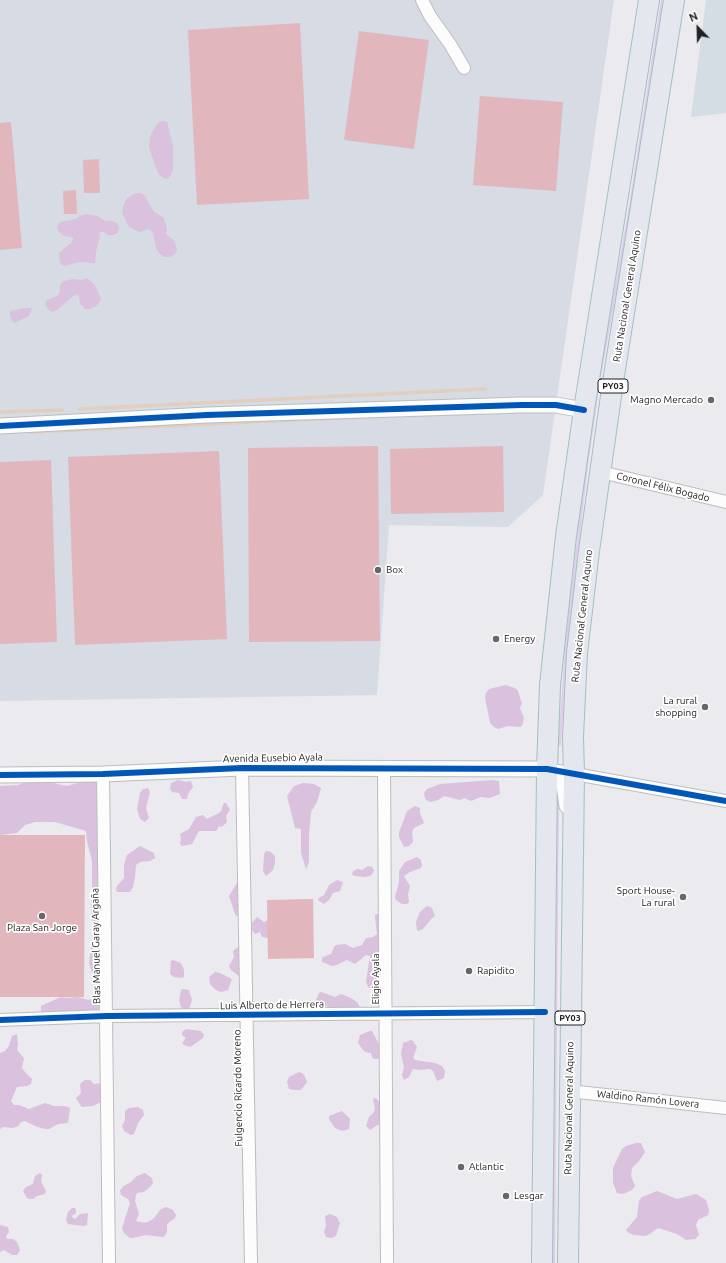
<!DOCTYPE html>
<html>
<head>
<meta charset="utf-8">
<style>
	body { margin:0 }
	#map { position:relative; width:726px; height:1263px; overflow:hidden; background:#eaeaef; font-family:Ubuntu,sans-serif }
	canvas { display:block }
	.north { position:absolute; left:678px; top:8px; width:40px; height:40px; -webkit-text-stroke:3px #fff; paint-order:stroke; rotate:337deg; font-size:11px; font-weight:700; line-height:16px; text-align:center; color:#212121 }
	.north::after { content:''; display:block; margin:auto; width:14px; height:18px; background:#212121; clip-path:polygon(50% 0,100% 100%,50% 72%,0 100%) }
</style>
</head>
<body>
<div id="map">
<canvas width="726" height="1263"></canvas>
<div class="north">N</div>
</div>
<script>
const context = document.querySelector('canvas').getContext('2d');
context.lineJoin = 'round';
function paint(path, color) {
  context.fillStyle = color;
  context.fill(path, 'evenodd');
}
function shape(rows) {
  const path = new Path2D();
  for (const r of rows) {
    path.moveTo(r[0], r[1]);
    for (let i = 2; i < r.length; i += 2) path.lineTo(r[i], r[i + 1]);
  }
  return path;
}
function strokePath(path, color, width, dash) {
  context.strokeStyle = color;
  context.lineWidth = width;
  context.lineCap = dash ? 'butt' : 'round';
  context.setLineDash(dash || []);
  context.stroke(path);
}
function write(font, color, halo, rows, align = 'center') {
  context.font = font + ' Ubuntu,sans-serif';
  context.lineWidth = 3.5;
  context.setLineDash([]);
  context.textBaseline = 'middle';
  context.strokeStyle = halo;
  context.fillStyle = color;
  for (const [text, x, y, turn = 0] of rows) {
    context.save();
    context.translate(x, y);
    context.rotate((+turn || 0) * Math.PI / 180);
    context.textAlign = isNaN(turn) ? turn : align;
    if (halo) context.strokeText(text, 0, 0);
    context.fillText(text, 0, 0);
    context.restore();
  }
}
const commercial = shape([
	[706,0,726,0,726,113,691,117]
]);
const military = shape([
	[0,0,614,0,543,495,508,527,389,525,377,695,0,701]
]);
const grass = shape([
	[661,0,664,0,632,206,600,382,588,466,567,647,561,745,560,746,558,745,565,647,585,466,598,382,629,206],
	[558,796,559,798,555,1263,552,1263,557,797]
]);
const forest = shape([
	[162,121,167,122,173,146,173,170,168,179,163,178,158,173,149,148,150,137,152,132,158,123],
	[136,193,141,193,145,196,154,212,164,218,167,229,166,234,174,241,176,246,177,251,174,255,169,257,164,257,159,253,156,248,153,233,149,229,139,232,129,227,122,213,123,207,127,198],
	[86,214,97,216,106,221,112,221,117,223,119,228,118,233,113,235,108,235,104,232,99,232,100,237,96,251,95,263,79,262,64,266,60,263,59,253,71,243,74,238,62,235,58,231,57,226,60,222,76,219,80,216],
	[87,278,94,284,101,298,99,303,95,307,90,309,85,309,81,305,78,294,73,296,57,310,52,312,48,309,45,304,47,300,57,296,60,292,60,286,62,282,72,279,82,280],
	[26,308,32,308,29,316,15,323,12,321,10,316,10,311],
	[506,685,517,689,522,703,520,708,524,718,523,723,521,727,508,726,498,729,494,727,490,723,485,698,486,693,489,689],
	[38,778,48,780,57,784,67,786,85,781,104,783,102,972,92,973,89,963,93,932,91,902,92,892,92,861,87,841,86,831,55,822,35,822,25,825,17,833,0,835,0,786,18,785],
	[178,780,186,782,191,781,193,787,188,794,187,799,182,799,179,793,172,792,170,789,171,783],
	[493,780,499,781,500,794,489,798,481,797,471,801,464,798,460,800,444,796,438,800,431,802,426,800,424,795,424,793,427,789,440,784],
	[303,783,314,784,321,788,317,802,311,812,309,835,309,862,306,869,301,853,301,829,295,828,287,796,294,786],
	[148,788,150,792,146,808,149,818,145,822,140,819,137,809,140,793,143,789],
	[224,803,226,803,230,810,226,816,227,822,223,826,218,827,217,830,215,831,199,831,192,844,182,846,180,844,181,839,180,834,189,829,196,817,203,815,207,819,219,813,221,811],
	[415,806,420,808,420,813,424,823,414,828,412,832,413,842,409,846,404,847,399,837,399,832,407,811],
	[140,846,154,853,155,858,150,861,140,862,136,865,135,877,133,887,130,892,117,892,116,889,117,886,124,878,124,865,127,855],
	[267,851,271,852,275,856,275,863,273,870,266,876,263,871,264,855,265,852],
	[417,857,421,860,422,865,421,868,410,872,404,876,410,886,408,894,409,902,407,904,402,904,396,900,395,897,399,882,399,871,405,862],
	[368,866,372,867,374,870,373,873,370,876,365,877,354,876,352,874,353,871,358,869,362,870],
	[337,880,343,882,340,891,333,893,329,900,324,904,318,900,319,898,324,895,329,885],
	[237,883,240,883,239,916,237,916,235,914,229,896],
	[427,906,432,908,435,916,431,919,424,928,419,931,417,930,416,922,420,912],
	[380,913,381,957,377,961,377,974,375,984,373,989,368,987,366,982,370,956,366,955,355,964,347,960,337,965,332,966,322,962,322,959,323,957,331,954,334,947,336,945,345,944,353,948,362,945,366,938,373,937,377,934,375,917,375,915],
	[257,917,264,922,268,920,268,938,262,937,260,932,255,934,252,930,252,923],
	[240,946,240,977,231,970,229,966,234,957,233,951],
	[173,960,181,963,184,970,184,976,183,978,174,977,170,974,171,961],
	[215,972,220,973,232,979,228,990,221,992,216,990,210,984,209,977],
	[183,989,189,990,192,1000,189,1009,185,1010,181,1007,179,1000,181,990],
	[321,992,335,997,341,994,351,998,358,1003,360,1008,336,1012,327,1006,319,1009,316,1008,316,1000,319,993],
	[108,993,111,997,112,1003,105,1011,43,1017,41,1012,41,1006,61,997,66,998,78,997,88,1000],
	[186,1029,201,1031,204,1035,203,1038,192,1046,190,1047,184,1045,182,1043,186,1038,182,1035,182,1032],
	[370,1031,372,1031,381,1048,379,1058,377,1059,374,1059,372,1057,371,1053,365,1052,363,1050,358,1043,360,1035],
	[17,1034,18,1044,17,1050,24,1058,22,1068,25,1072,32,1079,31,1084,27,1086,17,1087,11,1101,14,1105,19,1105,29,1109,45,1103,54,1106,65,1106,70,1108,68,1123,58,1124,49,1129,45,1129,35,1126,25,1121,21,1122,18,1126,13,1128,3,1127,0,1129,0,1053,5,1051,9,1046,12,1036],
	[411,1040,413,1041,417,1047,413,1058,415,1060,435,1063,442,1066,445,1071,444,1078,437,1081,433,1071,431,1069,428,1069,421,1070,413,1069,409,1077,404,1080,402,1075,404,1067,401,1054,403,1043],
	[299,1072,302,1073,304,1075,307,1082,301,1090,295,1090,289,1089,287,1082,289,1077],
	[85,1080,90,1080,94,1084,101,1083,105,1100,93,1106,82,1107,80,1105,76,1098,81,1093,80,1085,81,1083],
	[375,1098,379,1101,383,1109,379,1119,379,1124,370,1130,366,1126,369,1117,374,1112,375,1109,373,1099],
	[138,1107,143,1110,144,1115,138,1123,134,1134,131,1135,124,1131,122,1126,125,1120,125,1111,129,1108],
	[342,1111,350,1119,349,1129,342,1131,335,1128,329,1119,329,1116],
	[636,1143,641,1143,645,1152,639,1161,632,1168,631,1176,635,1186,632,1190,623,1194,617,1193,613,1183,613,1168,622,1149,626,1146],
	[40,1173,42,1175,41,1181,46,1191,45,1194,37,1196,33,1199,30,1199,27,1198,23,1191,26,1187,33,1184,35,1176],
	[145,1173,152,1178,153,1183,150,1187,144,1192,137,1193,136,1195,135,1201,139,1214,136,1221,145,1223,150,1221,154,1218,161,1209,166,1207,173,1210,176,1215,175,1218,167,1224,167,1232,164,1237,162,1237,146,1235,133,1238,130,1238,124,1233,122,1228,130,1203,128,1199,121,1195,120,1190,124,1186,131,1182,137,1176],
	[657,1191,677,1199,696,1194,706,1200,709,1210,708,1215,698,1220,696,1225,699,1235,695,1239,686,1240,677,1234,658,1228,650,1234,645,1236,634,1235,629,1233,626,1230,637,1217,639,1201,642,1197],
	[72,1208,75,1208,76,1210,76,1213,72,1216,73,1218,75,1219,80,1214,88,1213,87,1225,83,1226,68,1224,66,1220,68,1212],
	[330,1214,337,1217,340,1223,336,1236,331,1238,326,1237,324,1232,326,1226,325,1216],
	[0,1225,8,1227,9,1232,6,1236,7,1239,13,1239,17,1242,20,1250,17,1255,12,1255,4,1250,0,1252]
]);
const pitch = shape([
	[300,23,309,199,197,205,188,30],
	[359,31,429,40,414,149,344,140],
	[480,96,563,102,556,191,473,185],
	[11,122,22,248,0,250,0,123],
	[99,159,100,193,84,193,83,160],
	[76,190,77,214,64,214,63,191],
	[378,446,380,641,249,642,248,448],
	[503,446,504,512,391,514,390,449],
	[219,451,227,639,75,645,68,457],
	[51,460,57,642,0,644,0,462],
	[0,835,85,835,84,997,0,997],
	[313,899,314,958,268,959,267,900]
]);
const stream = shape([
	[79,409,485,389],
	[0,412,62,410],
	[29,432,365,417]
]);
const minor = shape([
	[422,0,430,16,450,44,464,68],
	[601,472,726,502],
	[242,768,251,1263],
	[384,768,387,1263],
	[547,769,726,801],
	[103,774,109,1263],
	[0,1020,107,1016,545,1012],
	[569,1091,726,1108]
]);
const tertiary = shape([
	[0,426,207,415,521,405,556,405,584,410],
	[0,775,103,774,242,768,547,769,557,777,564,786,567,806]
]);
const trunk = shape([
	[542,1263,547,769,550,685,566,536,584,410,649,0],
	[568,1263,574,774,573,737,577,653,589,551,613,382,674,0]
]);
const cycleway = shape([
	[0,426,207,415,521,405,556,405,584,410],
	[0,775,103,774,242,768,547,769,726,801],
	[0,1020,107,1016,545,1012]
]);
const markers = [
	[711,400,4,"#676769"],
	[378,570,4,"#676769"],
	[496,639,4,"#676769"],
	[705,707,4,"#676769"],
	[683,897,4,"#676769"],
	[42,916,4,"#676769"],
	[469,971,4,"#676769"],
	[461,1167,4,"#676769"],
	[506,1196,4,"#676769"]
];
const shields = [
	[613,386,30],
	[570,1018,30]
];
const shieldNames = [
	["PY03",613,386],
	["PY03",570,1018]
];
const streetNames = [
	["Ruta Nacional General Aquino",627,296,-81],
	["Coronel Félix Bogado",663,487,14],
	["Ruta Nacional General Aquino",582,616,-84],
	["Avenida Eusebio Ayala",273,758,-1],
	["Blas Manuel Garay Argaña",96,946,-91],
	["Eligio Ayala",376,979,-90],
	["Luis Alberto de Herrera",272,1005,-1],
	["Fulgencio Ricardo Moreno",238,1088,-91],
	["Waldino Ramón Lovera",648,1099,6],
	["Ruta Nacional General Aquino",569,1108,-89]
];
const poiNames = [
	["Magno Mercado",703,400,"right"],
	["Box",386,570],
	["Energy",504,639],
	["La rural",697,701,"right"],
	["shopping",697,713,"right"],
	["Sport House-",675,891,"right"],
	["La rural",675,903,"right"],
	["Plaza San Jorge",42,928,"center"],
	["Rapidito",477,971],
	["Atlantic",469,1167],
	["Lesgar",514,1196]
];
paint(commercial, '#d5dde4');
paint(military, '#d6dbe4');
paint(grass, '#e2cbeb');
paint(forest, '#dac1dd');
paint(pitch, '#e2b6bd');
strokePath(stream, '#e0cfbf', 3.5);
strokePath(minor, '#bdbdbf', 14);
strokePath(tertiary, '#bdbdbf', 17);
strokePath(trunk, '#a1c0c1', 22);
strokePath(minor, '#fcfcfd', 12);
strokePath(tertiary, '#fcfcfd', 15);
strokePath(trunk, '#e4e8ee', 20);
strokePath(cycleway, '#0057b8', 6);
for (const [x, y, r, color] of markers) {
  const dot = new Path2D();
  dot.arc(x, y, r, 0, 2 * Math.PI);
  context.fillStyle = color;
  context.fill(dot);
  strokePath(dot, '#fff', 1.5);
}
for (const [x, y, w] of shields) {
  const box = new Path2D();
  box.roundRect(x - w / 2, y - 7, w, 14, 3);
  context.fillStyle = '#fff';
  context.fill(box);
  strokePath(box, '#212121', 1);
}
write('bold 9px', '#212121', null, shieldNames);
write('10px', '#212121', '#fff', streetNames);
write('10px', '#212121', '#fff', poiNames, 'left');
</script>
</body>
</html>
